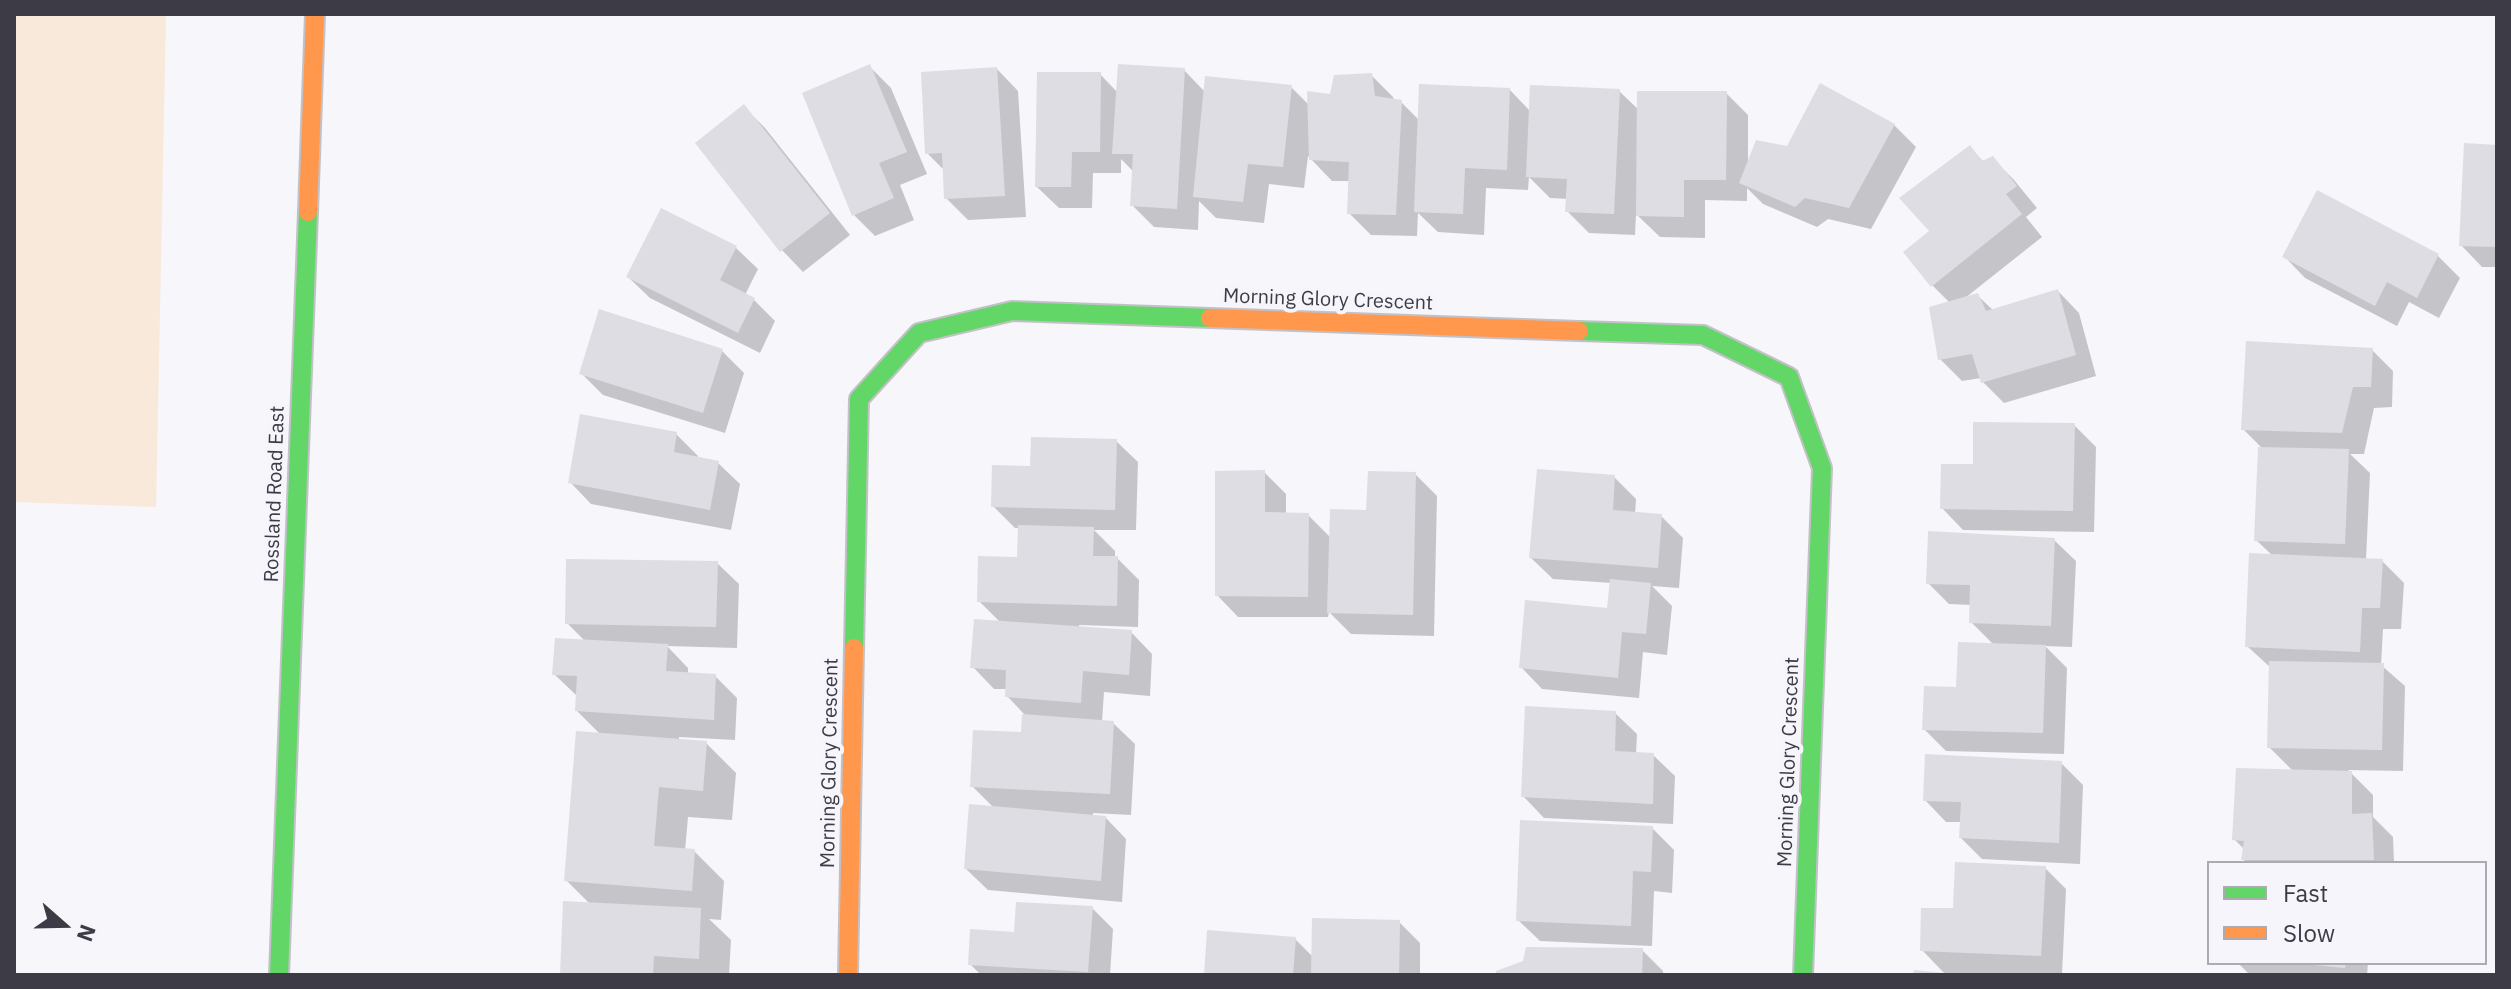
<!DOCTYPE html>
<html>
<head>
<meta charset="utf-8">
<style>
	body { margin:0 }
	#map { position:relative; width:2511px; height:989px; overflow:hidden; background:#f7f6fa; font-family:"IBM Plex Sans",sans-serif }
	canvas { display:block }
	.frame { position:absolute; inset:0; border:16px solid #3d3b46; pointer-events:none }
	.legend { position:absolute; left:2207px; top:861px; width:280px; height:104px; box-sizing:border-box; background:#f6f5fb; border:2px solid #acabb3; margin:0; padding:10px 14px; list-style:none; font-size:24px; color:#3d3b46 }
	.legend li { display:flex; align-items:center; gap:16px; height:40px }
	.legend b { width:40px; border:2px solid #acabb3 }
	.north { position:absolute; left:24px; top:885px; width:80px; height:80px; -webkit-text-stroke:6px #f6f5fb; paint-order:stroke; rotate:110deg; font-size:22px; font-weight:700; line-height:32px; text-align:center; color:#3d3b46 }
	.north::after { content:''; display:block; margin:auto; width:28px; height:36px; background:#3d3b46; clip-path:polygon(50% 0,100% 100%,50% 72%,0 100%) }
</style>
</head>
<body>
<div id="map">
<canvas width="2511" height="989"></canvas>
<div class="frame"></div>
<ul class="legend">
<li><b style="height:10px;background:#63d668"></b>Fast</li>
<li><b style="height:10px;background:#ff974d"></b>Slow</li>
</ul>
<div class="north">N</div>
</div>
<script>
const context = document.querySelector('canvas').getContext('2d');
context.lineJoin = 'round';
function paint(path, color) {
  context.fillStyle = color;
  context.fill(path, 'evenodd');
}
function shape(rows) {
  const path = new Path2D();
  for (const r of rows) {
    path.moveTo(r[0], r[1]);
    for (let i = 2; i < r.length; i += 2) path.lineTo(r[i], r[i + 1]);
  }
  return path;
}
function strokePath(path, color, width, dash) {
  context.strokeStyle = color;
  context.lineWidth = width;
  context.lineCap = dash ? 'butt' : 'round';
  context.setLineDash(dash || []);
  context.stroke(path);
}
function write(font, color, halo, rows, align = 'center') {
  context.font = font + ' "IBM Plex Sans",sans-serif';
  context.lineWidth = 8;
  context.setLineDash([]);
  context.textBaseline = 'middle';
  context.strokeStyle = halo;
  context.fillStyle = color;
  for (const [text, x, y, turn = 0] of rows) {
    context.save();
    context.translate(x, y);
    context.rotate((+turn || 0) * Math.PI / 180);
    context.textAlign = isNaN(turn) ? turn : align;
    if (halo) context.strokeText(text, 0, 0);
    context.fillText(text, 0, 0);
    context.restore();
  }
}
const green = shape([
	[14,14,166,14,156,507,14,502]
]);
const shadow = shape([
	[870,67,891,88,927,174,900,185,914,220,875,236,854,215],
	[997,69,1018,91,1026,217,968,220,946,198,945,171,927,153],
	[1184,70,1205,92,1291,87,1310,106,1371,75,1393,97,1394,101,1401,102,1420,121,1509,89,1531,112,1619,91,1639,110,1726,93,1748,115,1748,167,1788,148,1894,125,1916,147,1871,229,1828,219,1817,227,1763,204,1747,188,1747,201,1705,200,1705,238,1660,237,1636,214,1635,235,1589,233,1567,211,1568,199,1550,198,1529,177,1528,190,1486,188,1484,235,1438,232,1418,213,1417,236,1371,235,1349,213,1351,181,1332,181,1308,156,1304,188,1269,184,1264,223,1216,218,1199,201,1198,230,1154,227,1132,205,1134,172,1121,159,1121,173,1093,173,1092,208,1059,208,1037,187,1100,74,1118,93],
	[744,107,765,128,850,235,803,272,782,250],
	[1969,147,1984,162,1992,158,2014,180,2037,208,2026,217,2042,237,1965,298,1977,295,1994,311,2058,291,2079,313,2096,376,2004,403,1983,382,1981,378,1962,381,1940,359,1950,303,1933,286,1932,231],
	[2497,147,2497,267,2482,267,2461,245],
	[2318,193,2438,256,2460,278,2439,318,2409,302,2397,326,2305,278,2284,256],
	[662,210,736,248,758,269,745,295,754,300,775,321,760,353,650,298,628,277],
	[2372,350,2393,371,2392,407,2374,408,2364,454,2350,454,2370,473,2366,560,2382,561,2404,583,2401,629,2383,629,2381,665,2405,686,2403,771,2348,770,2373,795,2373,817,2393,837,2394,863,2246,863,2243,859,2244,849,2234,839,2294,772,2269,747,2271,668,2247,646,2273,556,2256,540,2263,449,2243,429],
	[722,351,744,373,725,433,603,395,581,373],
	[2074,425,2096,447,2094,532,1963,530,1942,508,1975,466],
	[676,434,698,456,697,459,718,463,740,484,731,530,591,504,570,482],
	[1116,441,1138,462,1136,530,1094,530,1115,551,1115,558,1117,558,1139,580,1138,627,1079,625,1079,629,1131,632,1152,654,1150,696,1104,692,1102,722,1113,723,1135,744,1131,815,1093,813,1093,816,1105,817,1126,839,1122,902,988,890,966,869,994,808,972,786,1023,734,1024,714,1007,696,1007,689,994,689,973,667,1001,623,979,601,1018,559,1020,528,1015,528,993,506,1032,468],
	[1264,472,1286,494,1286,515,1308,515,1331,538,1368,512,1415,474,1437,496,1434,636,1351,634,1329,612,1328,617,1238,617,1217,595],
	[1614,477,1636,499,1635,514,1661,516,1683,538,1679,588,1652,586,1672,606,1667,655,1643,652,1639,698,1542,689,1521,667,1609,610,1612,583,1553,579,1531,558],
	[2054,540,2076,561,2072,647,2045,646,2067,668,2064,754,1946,751,1924,729,1994,645,1971,622,1972,605,1949,604,1928,583],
	[717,563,739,584,737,648,667,646,688,668,688,675,715,676,737,698,735,740,679,737,679,741,706,743,736,773,732,820,688,817,685,851,694,851,724,881,721,920,709,919,731,940,729,975,562,975,590,904,566,880,601,735,577,711,576,695,554,674,585,641,567,623],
	[1615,713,1637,734,1636,754,1653,755,1675,776,1673,824,1544,818,1523,796],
	[2061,763,2083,785,2080,864,1982,859,1961,838,1962,822,1946,822,1925,800],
	[1652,828,1674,850,1672,893,1654,891,1652,946,1540,941,1518,920],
	[2045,868,2066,889,2062,975,1965,973,1965,975,1915,975,1916,972,1946,975,1922,950,1955,910],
	[1092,908,1113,929,1110,975,981,975,970,964,1015,934],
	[1399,922,1420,943,1420,975,1206,975,1295,939,1313,957],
	[1642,950,1663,971,1663,975,1498,975],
	[2238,963,2368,963,2367,975,2250,975]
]);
const building = shape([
	[870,64,907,152,879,163,894,198,852,216,802,93],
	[1118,64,1185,68,1177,209,1130,206,1133,154,1112,154],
	[997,67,1005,196,944,199,942,153,925,154,921,72],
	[1037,72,1101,72,1100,152,1072,152,1071,187,1035,187],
	[1372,73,1375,96,1402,100,1396,215,1347,214,1349,162,1309,160,1307,91,1330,94,1334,75],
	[1205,76,1292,85,1283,167,1248,164,1243,202,1193,197],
	[1820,83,1895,124,1849,208,1805,198,1795,207,1739,183,1756,140,1787,146],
	[1419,84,1510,88,1507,170,1465,168,1463,214,1414,212],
	[1530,85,1620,89,1614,214,1565,212,1567,179,1526,177],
	[1637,91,1727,91,1726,180,1684,180,1684,217,1636,216],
	[744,104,830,213,780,252,695,143],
	[2464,143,2497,145,2497,247,2459,246],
	[1970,145,1982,161,1993,156,2017,186,2006,194,2022,214,1931,287,1903,252,1929,231,1899,198],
	[2317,190,2439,254,2417,298,2387,282,2375,306,2282,257],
	[661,208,737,246,720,280,755,298,738,333,626,277],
	[2058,289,2076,355,1981,383,1972,354,1938,360,1929,307,1978,293,1986,311],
	[599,309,723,349,703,413,579,374],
	[2246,341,2373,348,2371,387,2353,387,2342,433,2241,430],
	[580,414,677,432,674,452,719,461,710,510,568,483],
	[1973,422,2075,423,2073,511,1940,509,1941,464,1973,464],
	[1031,437,1117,439,1115,510,991,507,992,465,1030,466],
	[2258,447,2349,449,2345,544,2254,541],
	[1537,469,1615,475,1613,510,1662,514,1658,568,1529,558],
	[1265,470,1265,512,1309,513,1308,597,1215,596,1215,471],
	[1368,471,1416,472,1413,615,1327,613,1330,509,1366,510],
	[1018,525,1094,527,1093,556,1118,556,1117,606,977,602,978,556,1017,557],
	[1928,531,2055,538,2051,626,1969,623,1970,585,1926,584],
	[2249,553,2383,559,2380,608,2362,608,2360,652,2245,647],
	[566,559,718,561,716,627,565,624],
	[1610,579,1651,583,1646,634,1622,632,1618,678,1519,668,1525,600,1607,608],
	[974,619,1132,630,1129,675,1083,671,1081,703,1005,697,1006,670,970,668],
	[555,638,668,644,666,671,716,674,714,720,575,711,577,676,552,675],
	[1958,642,2046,645,2043,733,1922,730,1924,686,1956,687],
	[2269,661,2384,663,2382,750,2267,748],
	[1525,706,1616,711,1615,751,1654,753,1653,804,1521,797],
	[1022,714,1114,721,1110,794,970,787,973,730,1021,732],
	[576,731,707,741,703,791,659,787,654,846,695,849,692,891,564,881],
	[1925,754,2062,761,2059,843,1959,838,1961,802,1923,801],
	[2236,768,2352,771,2352,814,2372,813,2374,860,2241,860,2244,841,2232,840],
	[969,804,1106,816,1101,881,964,869],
	[1520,820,1653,826,1651,872,1633,871,1631,926,1516,921],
	[1955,862,2046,866,2041,956,1920,951,1921,908,1953,908],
	[563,901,701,908,699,959,654,956,653,975,560,975],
	[1016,902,1093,906,1088,972,968,965,970,929,1014,932],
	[1312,918,1400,920,1399,975,1311,975],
	[1207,930,1296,937,1293,975,1204,975],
	[1526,947,1643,948,1642,975,1496,975,1496,971,1523,961],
	[2314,963,2346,963,2345,968,2314,965],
	[1914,970,1945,973,1945,975,1913,975]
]);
const fast = shape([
	[1579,331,1703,335,1789,377,1822,468,1803,975],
	[854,648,859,399,919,333,1012,311,1210,318],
	[279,975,308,212]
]);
const slow = shape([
	[308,212,315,14],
	[1210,318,1579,331],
	[848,975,854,648]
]);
const streetNames = [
	["Morning Glory Crescent",1328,300,2],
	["Rossland Road East",275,494,-88],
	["Morning Glory Crescent",1789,762,-88],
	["Morning Glory Crescent",830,763,-89]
];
paint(green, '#f8e9da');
paint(shadow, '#0003');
paint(building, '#dedde4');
strokePath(fast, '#c2c1c8', 22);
strokePath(slow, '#c2c1c8', 22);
strokePath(fast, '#63d668', 18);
strokePath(slow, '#ff974d', 18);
write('20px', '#3d3b46', '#f6f5fb', streetNames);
</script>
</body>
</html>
